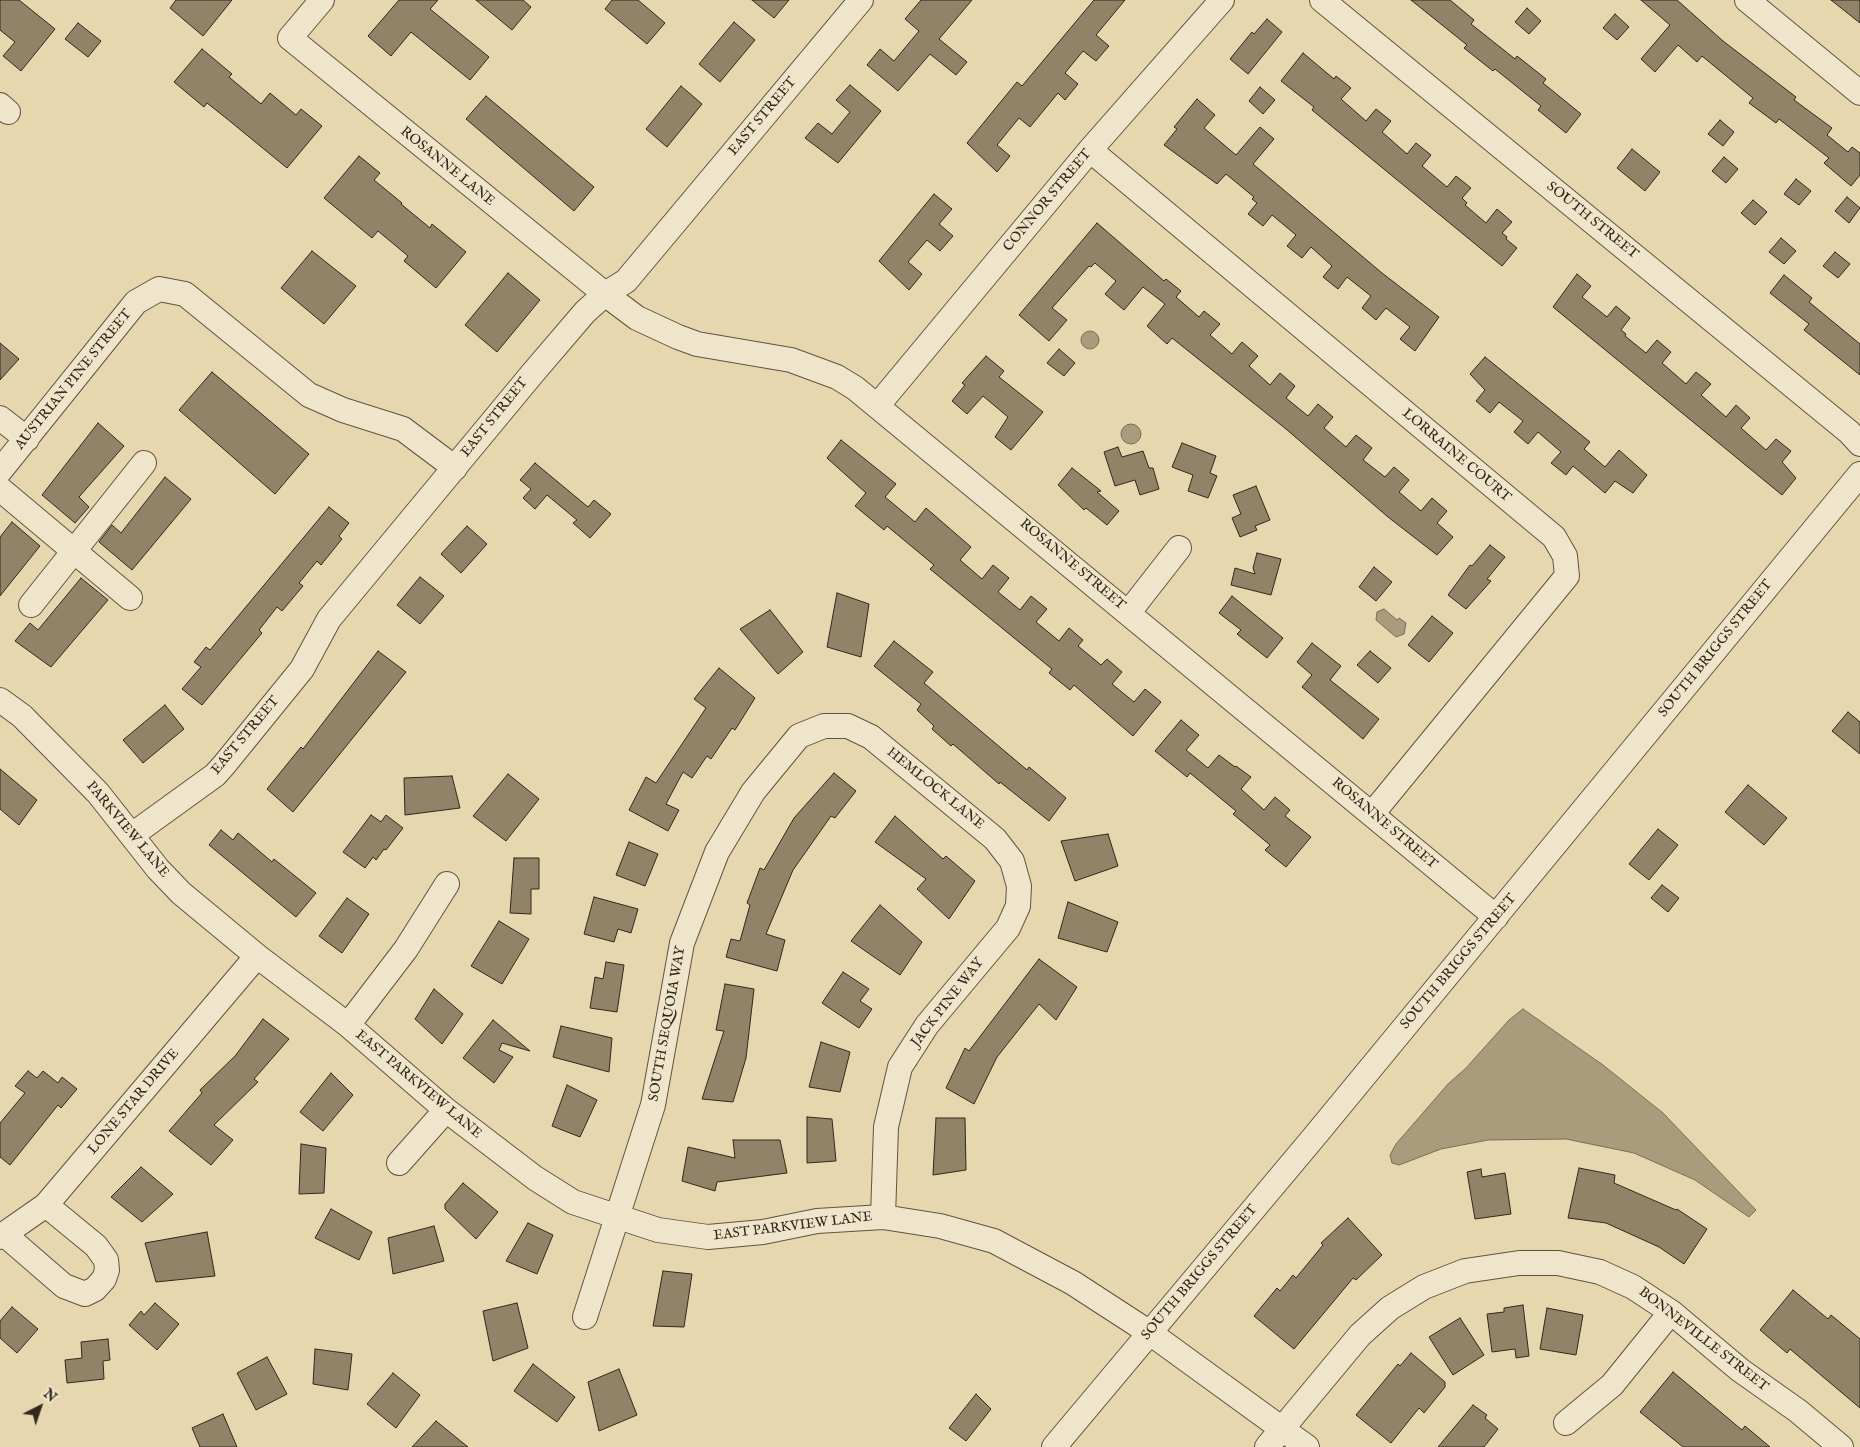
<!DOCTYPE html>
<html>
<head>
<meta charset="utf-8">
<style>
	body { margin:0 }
	#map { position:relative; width:1860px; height:1447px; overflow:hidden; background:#e7d7ae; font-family:"IM FELL English",serif }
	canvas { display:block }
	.north { position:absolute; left:15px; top:1382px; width:50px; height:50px; -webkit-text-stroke:4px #efe5ca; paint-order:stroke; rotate:41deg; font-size:14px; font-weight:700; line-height:20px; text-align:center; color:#32281b }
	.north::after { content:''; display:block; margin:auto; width:18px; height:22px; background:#32281b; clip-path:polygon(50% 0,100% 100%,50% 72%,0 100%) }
</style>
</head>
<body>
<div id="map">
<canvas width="1860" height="1447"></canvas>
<div class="north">N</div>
</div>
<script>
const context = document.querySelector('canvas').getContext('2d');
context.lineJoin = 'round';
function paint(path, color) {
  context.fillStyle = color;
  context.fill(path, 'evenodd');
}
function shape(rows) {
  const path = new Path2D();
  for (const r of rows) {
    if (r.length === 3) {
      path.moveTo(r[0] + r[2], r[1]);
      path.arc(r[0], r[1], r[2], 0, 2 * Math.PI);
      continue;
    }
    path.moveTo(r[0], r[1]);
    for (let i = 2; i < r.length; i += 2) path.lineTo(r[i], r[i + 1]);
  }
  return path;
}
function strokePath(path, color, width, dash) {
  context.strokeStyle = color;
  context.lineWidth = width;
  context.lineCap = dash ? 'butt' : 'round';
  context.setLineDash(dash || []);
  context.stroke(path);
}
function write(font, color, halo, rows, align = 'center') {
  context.font = font + ' "IM FELL English",serif';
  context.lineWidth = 4;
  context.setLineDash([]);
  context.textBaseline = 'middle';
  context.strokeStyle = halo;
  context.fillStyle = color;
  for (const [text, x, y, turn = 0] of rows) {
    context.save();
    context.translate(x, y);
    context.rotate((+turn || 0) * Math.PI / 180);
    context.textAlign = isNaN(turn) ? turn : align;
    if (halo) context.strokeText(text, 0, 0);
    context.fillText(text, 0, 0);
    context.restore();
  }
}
const water = shape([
	[1090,340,9],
	[1131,434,10],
	[1384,609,1397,620,1399,618,1406,623,1404,634,1396,637,1376,620,1377,612,1384,609],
	[1523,1009,1603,1065,1663,1113,1756,1210,1749,1217,1695,1180,1634,1153,1566,1139,1488,1140,1441,1149,1399,1165,1392,1163,1390,1155,1396,1144,1448,1084,1466,1068,1509,1020,1523,1009]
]);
const building = shape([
	[0,0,19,0,55,29,21,71,3,56,15,42,0,30,0,0],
	[176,0,232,0,203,36,170,8,176,0],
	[399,0,438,0,430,9,489,57,470,80,411,32,391,56,368,36,399,0],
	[476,0,523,0,531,7,512,30,476,0],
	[612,0,638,0,665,23,647,44,605,9,612,0],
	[752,0,789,0,774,18,752,0],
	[921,0,972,0,939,39,967,62,956,75,930,54,898,91,867,65,880,49,894,61,919,31,905,19,921,0],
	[1094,0,1125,0,1096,35,1109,46,1096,61,1083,51,1065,73,1078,84,1065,100,1058,93,1030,127,1019,118,997,145,1010,156,997,172,967,143,1017,82,1022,86,1094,0],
	[1411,0,1450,0,1474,20,1471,24,1515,59,1517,56,1546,79,1543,83,1581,114,1566,133,1538,110,1541,106,1495,69,1493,71,1464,48,1467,45,1411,0],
	[1641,0,1677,0,1723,41,1796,97,1794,100,1832,128,1827,135,1848,152,1852,147,1860,153,1860,175,1851,186,1824,163,1829,158,1779,119,1776,123,1749,103,1753,98,1702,56,1697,62,1678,45,1655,72,1641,59,1670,25,1641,0],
	[1831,0,1860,0,1860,23,1831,0],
	[1527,8,1541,21,1529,34,1515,22,1527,8],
	[1615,14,1629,27,1617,40,1603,28,1615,14],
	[1267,19,1282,32,1248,74,1230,59,1252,32,1254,34,1267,19],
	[734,22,755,40,720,82,699,64,734,22],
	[78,23,101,41,88,57,65,39,78,23],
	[202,49,232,74,229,77,261,104,270,93,296,115,301,109,322,126,287,168,226,118,207,103,204,107,174,82,202,49],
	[1303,53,1334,79,1336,76,1351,88,1341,99,1366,121,1376,109,1391,121,1382,132,1407,154,1416,143,1431,155,1422,166,1447,187,1456,176,1471,188,1462,198,1467,203,1465,205,1486,223,1497,209,1512,222,1502,233,1507,237,1506,239,1517,248,1502,266,1329,124,1312,110,1314,107,1281,81,1303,53],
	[850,85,881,111,838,163,805,138,818,123,832,134,850,112,836,100,850,85],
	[681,86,702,104,667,147,646,129,681,86],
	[1260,87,1275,100,1263,114,1249,101,1260,87],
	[486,96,594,187,574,211,466,119,486,96],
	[1197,99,1215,115,1204,128,1236,155,1260,127,1274,139,1253,164,1382,273,1439,317,1415,351,1400,339,1410,327,1386,308,1376,320,1362,308,1371,296,1347,277,1338,289,1323,277,1332,266,1311,247,1302,258,1287,246,1296,235,1272,215,1263,226,1248,214,1257,203,1252,199,1254,197,1226,174,1217,184,1164,145,1177,129,1174,127,1197,99],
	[1720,120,1734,132,1723,146,1708,134,1720,120],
	[1632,149,1660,172,1645,191,1617,168,1632,149],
	[359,156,380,173,374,180,402,203,401,204,430,228,432,224,466,252,436,288,404,261,408,256,378,231,372,238,324,198,359,156],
	[1724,157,1738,169,1726,183,1712,171,1724,157],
	[1796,179,1811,191,1799,205,1784,194,1796,179],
	[934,194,952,209,939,224,953,236,940,251,927,240,908,262,922,274,909,290,879,261,934,194],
	[1847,197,1860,208,1849,223,1835,211,1847,197],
	[1753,200,1767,212,1755,225,1741,213,1753,200],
	[1097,223,1164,281,1166,279,1181,291,1176,297,1199,317,1204,311,1220,324,1210,335,1232,354,1242,342,1258,356,1249,366,1270,385,1280,373,1295,386,1286,398,1308,416,1318,404,1333,417,1324,428,1346,447,1356,435,1372,448,1363,460,1385,477,1394,467,1409,480,1399,492,1421,511,1432,498,1447,511,1437,523,1453,537,1437,555,1388,517,1286,429,1172,338,1167,344,1147,326,1165,304,1143,287,1124,310,1105,294,1116,281,1095,263,1091,267,1089,266,1052,308,1067,320,1049,341,1019,315,1097,223],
	[1781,238,1796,251,1784,264,1769,252,1781,238],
	[312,251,356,286,324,324,281,288,312,251],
	[1835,252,1850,264,1838,278,1823,266,1835,252],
	[508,273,540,300,497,352,465,325,508,273],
	[1577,274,1591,286,1582,297,1607,317,1616,306,1630,318,1621,330,1626,334,1625,336,1646,353,1657,340,1671,352,1662,363,1686,384,1696,372,1711,384,1701,395,1726,417,1736,405,1750,418,1741,428,1766,450,1776,439,1791,451,1782,462,1796,478,1782,495,1553,307,1577,274],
	[1784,275,1812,298,1809,302,1860,344,1860,375,1804,330,1809,324,1770,293,1784,275],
	[0,343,19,359,0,380,0,343],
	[1059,349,1075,363,1064,376,1047,363,1059,349],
	[986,356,1004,371,999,377,1043,412,1011,450,995,437,1008,417,983,396,967,414,952,401,965,385,962,383,986,356],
	[1485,357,1590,442,1584,449,1605,467,1619,450,1647,475,1633,493,1615,481,1605,493,1573,466,1566,475,1551,463,1561,452,1538,432,1528,444,1514,432,1523,421,1499,402,1490,413,1476,401,1485,390,1470,374,1485,357],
	[212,372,309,454,275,494,179,410,212,372],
	[98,423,124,446,79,497,89,507,75,523,42,495,98,423],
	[841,440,896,484,885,497,915,522,926,508,971,547,960,560,982,579,993,565,1009,578,998,592,1020,610,1031,596,1047,609,1036,622,1059,641,1069,628,1083,640,1078,646,1101,665,1107,659,1122,672,1112,684,1134,702,1145,689,1161,702,1133,736,1074,685,1070,690,1049,673,1052,669,930,569,934,565,887,526,884,530,855,506,866,493,827,458,841,440],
	[1182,443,1216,456,1210,473,1217,476,1208,498,1188,491,1193,475,1172,467,1182,443],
	[1118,447,1122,457,1143,451,1149,468,1153,468,1159,489,1140,495,1135,480,1115,486,1104,452,1118,447],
	[535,463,588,507,594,500,611,514,590,538,573,523,577,520,547,495,535,509,523,498,531,489,520,480,535,463],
	[1072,468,1101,491,1097,492,1119,511,1107,525,1086,508,1084,510,1058,485,1072,468],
	[165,477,191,499,132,570,99,542,112,525,121,533,165,477],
	[1256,486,1270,520,1255,526,1257,530,1240,537,1232,518,1241,514,1233,495,1256,486],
	[329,507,349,523,339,536,342,539,321,565,317,561,299,583,303,586,282,611,277,607,259,630,262,633,202,705,182,689,201,667,194,662,206,647,210,650,329,507],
	[12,522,40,546,0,596,0,537,12,522],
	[467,526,487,544,461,573,441,554,467,526],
	[1490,545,1505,557,1487,579,1491,581,1466,609,1448,595,1470,565,1472,566,1490,545],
	[1257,553,1281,559,1271,595,1231,585,1235,568,1255,574,1253,568,1257,553],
	[1374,567,1392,582,1376,601,1359,587,1374,567],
	[420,577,444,596,420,624,397,605,420,577],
	[81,578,108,600,51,667,15,641,30,623,38,630,81,578],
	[837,593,869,604,861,657,827,647,837,593],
	[1232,596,1283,638,1267,658,1237,634,1241,630,1219,613,1232,596],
	[770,610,803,652,778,674,740,629,770,610],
	[1432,616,1453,633,1429,662,1408,645,1432,616],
	[894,641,933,672,924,683,1027,770,1029,767,1066,798,1049,821,1000,782,999,784,953,744,951,746,932,729,934,726,917,710,921,704,874,666,894,641],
	[1312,643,1341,666,1330,680,1379,719,1363,739,1302,687,1312,675,1297,662,1312,643],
	[378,651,406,672,293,812,267,789,301,747,303,749,378,651],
	[1370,651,1391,668,1378,683,1357,665,1370,651],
	[719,668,755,698,735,730,732,728,711,759,707,756,692,778,683,772,666,804,679,810,668,831,629,810,646,777,656,783,706,708,694,699,719,668],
	[165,705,184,729,143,763,123,740,165,705],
	[1848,712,1860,722,1860,754,1832,731,1848,712],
	[1181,720,1199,735,1186,750,1208,768,1219,755,1235,767,1236,766,1251,777,1241,789,1264,810,1275,797,1290,810,1285,816,1311,837,1286,867,1265,850,1270,845,1233,814,1236,811,1190,773,1187,777,1155,751,1181,720],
	[0,769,37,800,19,825,0,809,0,769],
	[834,773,856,791,835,818,831,816,793,870,766,934,785,940,777,971,726,957,731,939,740,941,750,905,747,903,760,868,764,870,794,818,834,773],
	[508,774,539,799,506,841,473,816,508,774],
	[452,776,460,808,405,815,404,778,452,776],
	[1748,785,1787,818,1764,845,1725,812,1748,785],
	[371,815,381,822,386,815,403,828,386,850,384,849,376,860,373,857,365,868,343,852,371,815],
	[895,816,943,859,946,856,975,881,949,919,917,889,926,879,875,842,895,816],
	[1658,829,1678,845,1649,880,1629,864,1658,829],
	[221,830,233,840,238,833,272,862,274,859,316,893,296,917,209,845,221,830],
	[1108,834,1118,866,1075,881,1061,841,1108,834],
	[629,842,658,854,645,886,616,875,629,842],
	[514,858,539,858,539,889,531,889,531,914,510,913,514,858],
	[1662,885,1679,898,1668,912,1651,898,1662,885],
	[594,897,638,909,631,933,618,929,614,942,584,934,594,897],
	[347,898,369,914,342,953,319,936,347,898],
	[1068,902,1118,922,1107,952,1058,938,1068,902],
	[880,905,922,942,900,975,851,941,880,905],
	[499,921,529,939,502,984,471,966,499,921],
	[1039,959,1077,987,1056,1020,1039,1004,997,1057,974,1104,946,1088,965,1048,969,1051,1039,959],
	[606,962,624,965,617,1012,590,1008,595,977,603,979,606,962],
	[843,972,869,989,860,1001,872,1009,859,1028,822,1003,843,972],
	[725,984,754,989,746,1058,733,1102,702,1099,724,1031,716,1030,725,984],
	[434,989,463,1014,442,1044,415,1019,434,989],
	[263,1019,289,1039,254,1079,258,1082,214,1125,233,1140,211,1165,169,1131,202,1093,200,1090,235,1056,263,1019],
	[493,1020,530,1051,502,1043,499,1050,513,1057,494,1083,463,1058,493,1020],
	[561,1026,612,1038,609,1072,553,1057,561,1026],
	[821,1042,850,1052,840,1092,809,1087,821,1042],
	[28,1071,37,1078,43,1071,58,1083,62,1077,77,1089,61,1108,58,1105,10,1165,0,1157,0,1123,25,1093,15,1086,28,1071],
	[331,1073,353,1095,323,1131,300,1112,331,1073],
	[567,1085,597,1100,580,1137,552,1126,567,1085],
	[807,1117,832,1119,836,1161,807,1163,807,1117],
	[936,1118,965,1118,966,1170,933,1175,936,1118],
	[733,1140,780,1140,787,1173,717,1182,715,1191,682,1181,688,1147,735,1158,733,1140],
	[301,1144,326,1148,324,1193,299,1194,301,1144],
	[141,1167,173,1194,142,1222,111,1197,141,1167],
	[1579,1168,1615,1175,1614,1183,1676,1210,1677,1209,1707,1229,1684,1264,1659,1247,1606,1223,1568,1218,1579,1168],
	[1481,1169,1482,1177,1505,1173,1511,1214,1475,1219,1467,1172,1481,1169],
	[463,1183,498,1212,476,1239,445,1209,445,1204,463,1183],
	[331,1209,372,1232,359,1260,315,1238,331,1209],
	[1348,1218,1382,1255,1356,1280,1353,1278,1294,1349,1254,1316,1277,1288,1280,1291,1293,1275,1296,1278,1323,1245,1321,1243,1348,1218],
	[528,1223,553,1235,537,1274,506,1261,528,1223],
	[434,1226,444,1261,393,1274,388,1238,434,1226],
	[207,1232,215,1276,156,1282,145,1243,207,1232],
	[663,1271,692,1274,684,1327,653,1326,663,1271],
	[1793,1290,1828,1319,1831,1315,1860,1339,1860,1408,1790,1349,1787,1353,1760,1330,1793,1290],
	[155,1303,179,1324,157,1350,129,1325,141,1311,144,1315,155,1303],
	[517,1303,528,1348,493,1361,483,1311,517,1303],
	[1523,1305,1529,1356,1516,1358,1515,1349,1492,1352,1487,1314,1504,1312,1504,1308,1523,1305],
	[12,1307,38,1329,17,1353,0,1338,0,1321,12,1307],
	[1547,1308,1583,1315,1576,1355,1540,1349,1547,1308],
	[1460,1318,1484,1355,1453,1375,1429,1337,1460,1318],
	[108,1339,110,1360,103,1361,104,1379,67,1383,65,1360,82,1358,81,1342,108,1339],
	[315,1349,352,1354,348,1390,313,1384,315,1349],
	[1411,1353,1445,1382,1445,1387,1424,1413,1419,1408,1391,1443,1356,1415,1398,1364,1400,1366,1411,1353],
	[267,1357,287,1394,256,1410,237,1373,267,1357],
	[533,1364,575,1397,557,1422,514,1391,533,1364],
	[619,1369,637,1415,599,1431,588,1382,619,1369],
	[1673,1372,1742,1430,1745,1426,1770,1447,1683,1447,1640,1412,1673,1372],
	[393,1373,420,1395,396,1428,367,1404,393,1373],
	[976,1394,991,1409,966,1441,949,1428,976,1394],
	[1473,1405,1487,1415,1485,1418,1498,1429,1484,1447,1438,1447,1473,1405],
	[223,1414,237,1447,200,1447,192,1428,223,1414],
	[436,1421,468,1447,412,1447,436,1421]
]);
const minor = shape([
	[322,0,290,38,605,294,637,318,678,337,697,344,791,360,837,377,855,388,1496,917],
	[1322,0,1849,432,1860,444],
	[1747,0,1860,93],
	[0,105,8,112],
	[1090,150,1554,537,1565,556,1567,576,1372,814],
	[878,405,1090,150,1222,0],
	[0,418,27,439],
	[0,471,136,302,159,289,185,294,309,395,343,410,403,429,455,468],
	[0,489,130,598],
	[31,605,144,463],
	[1129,612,1179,548],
	[0,700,22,716,98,793,158,869,181,893,257,956,348,1025,446,1110,535,1178,573,1202,658,1230,708,1237,763,1232,817,1221,883,1217,940,1226,994,1241,1073,1283,1150,1333,1307,1447],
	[132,835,215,775,224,765,302,669,329,619,532,374,585,312,605,294,626,281,861,0],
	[348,1025,406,949,447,884],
	[399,1163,446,1110],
	[4,1234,64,1286,85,1294,95,1289,104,1279,107,1270,106,1260,96,1246,46,1205],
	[0,1237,46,1205,257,956],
	[585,1317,653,1105,682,943,717,852,753,792,799,736,824,726,848,726,871,737,995,839,1012,861,1019,886,1018,906,1008,928,927,1025,900,1067,886,1127,883,1217],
	[1566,1423,1612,1385,1671,1312],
	[1054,1447,1314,1137,1860,474],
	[1267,1447,1360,1335,1390,1308,1424,1287,1465,1271,1519,1263,1558,1263,1600,1272,1633,1287,1671,1312,1740,1370,1798,1411,1841,1447]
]);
const streetNames = [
	["EAST STREET",763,117,-50],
	["ROSANNE LANE",447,167,39],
	["CONNOR STREET",1048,201,-50],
	["SOUTH STREET",1592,221,39],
	["AUSTRIAN PINE STREET",74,380,-51],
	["EAST STREET",495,418,-51],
	["LORRAINE COURT",1456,456,40],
	["ROSANNE STREET",1072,565,40],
	["SOUTH BRIGGS STREET",1716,649,-51],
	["EAST STREET",246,736,-50],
	["HEMLOCK LANE",935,789,39],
	["ROSANNE STREET",1384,824,40],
	["PARKVIEW LANE",127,830,50],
	["SOUTH BRIGGS STREET",1459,962,-50],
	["JACK PINE WAY",948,1003,-52],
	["SOUTH SEQUOIA WAY",668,1024,-80],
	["EAST PARKVIEW LANE",418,1085,40],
	["LONE STAR DRIVE",134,1102,-50],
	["EAST PARKVIEW LANE",793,1227,-7],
	["SOUTH BRIGGS STREET",1200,1273,-50],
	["BONNEVILLE STREET",1703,1340,38]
];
paint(water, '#a99c7c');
strokePath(water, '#796e55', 1);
paint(building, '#908367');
strokePath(building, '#32281b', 1);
strokePath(minor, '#5f5440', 26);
strokePath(minor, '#efe5ca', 24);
write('14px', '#32281b', '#efe5ca', streetNames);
</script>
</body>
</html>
